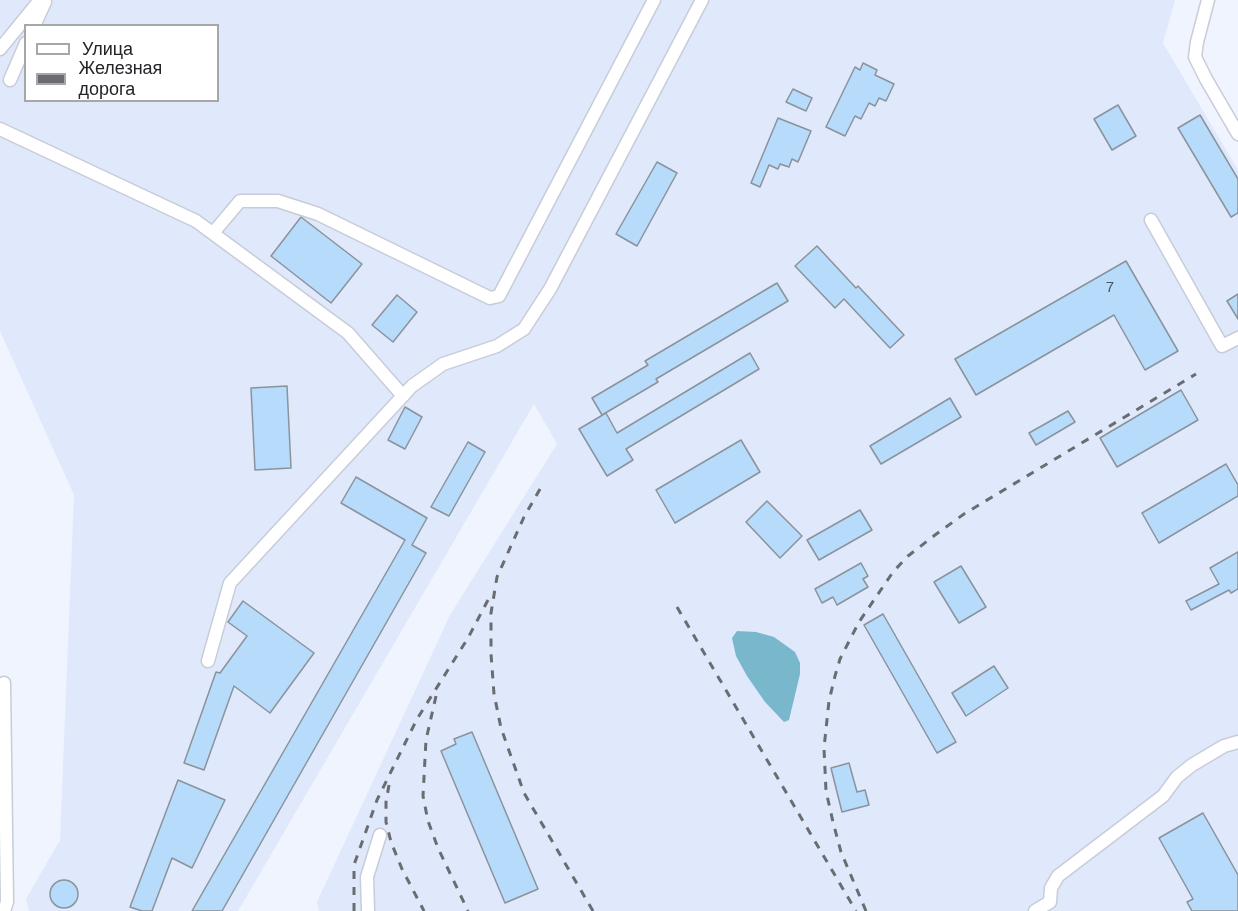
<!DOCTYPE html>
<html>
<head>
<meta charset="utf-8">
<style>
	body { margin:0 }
	#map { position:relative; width:1238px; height:911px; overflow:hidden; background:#f0f4fe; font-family:Helvetica,sans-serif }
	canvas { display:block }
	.legend { position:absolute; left:24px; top:24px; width:195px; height:78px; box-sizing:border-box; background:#fff; border:2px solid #a7a7a9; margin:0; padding:8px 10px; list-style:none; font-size:18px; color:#222428 }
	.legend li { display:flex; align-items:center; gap:12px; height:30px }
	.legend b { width:30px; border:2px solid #a7a7a9 }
</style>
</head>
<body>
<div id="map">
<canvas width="1238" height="911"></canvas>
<ul class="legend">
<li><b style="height:8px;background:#fff"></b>Улица</li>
<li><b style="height:8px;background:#6a6c72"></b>Железная дорога</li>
</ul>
</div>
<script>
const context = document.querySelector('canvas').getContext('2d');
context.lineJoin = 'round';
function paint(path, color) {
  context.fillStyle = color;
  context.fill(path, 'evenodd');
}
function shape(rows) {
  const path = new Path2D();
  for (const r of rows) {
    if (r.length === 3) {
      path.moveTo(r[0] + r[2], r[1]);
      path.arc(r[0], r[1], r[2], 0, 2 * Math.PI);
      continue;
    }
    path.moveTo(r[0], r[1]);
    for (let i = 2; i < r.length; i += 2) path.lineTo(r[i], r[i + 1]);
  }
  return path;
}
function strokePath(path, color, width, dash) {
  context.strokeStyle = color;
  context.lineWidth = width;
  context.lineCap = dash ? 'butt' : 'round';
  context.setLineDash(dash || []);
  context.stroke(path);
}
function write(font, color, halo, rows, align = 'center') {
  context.font = font + ' Helvetica,sans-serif';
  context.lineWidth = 4.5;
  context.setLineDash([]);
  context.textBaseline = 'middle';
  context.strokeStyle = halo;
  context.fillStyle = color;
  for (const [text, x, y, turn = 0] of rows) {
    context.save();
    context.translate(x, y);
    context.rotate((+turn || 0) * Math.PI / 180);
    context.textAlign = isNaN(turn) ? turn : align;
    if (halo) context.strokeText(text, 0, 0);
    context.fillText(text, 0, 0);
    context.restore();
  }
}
const built = shape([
	[0,0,1175,0,1163,43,1238,170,1238,911,319,911,317,902,450,615,557,444,534,404,238,911,29,911,26,899,60,840,74,495,0,331],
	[26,26,218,26,218,100,26,100]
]);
const water = shape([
	[737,631,756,632,774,637,795,652,800,663,800,674,789,720,784,722,765,702,747,676,736,656,732,638]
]);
const building = shape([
	[863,63,877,70,875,75,894,84,886,101,879,98,875,106,869,103,861,119,855,116,845,136,826,127,855,67,860,70,863,63],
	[793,89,812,98,806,111,786,102,793,89],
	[1118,105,1136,136,1112,150,1094,119,1118,105],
	[1200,115,1238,179,1238,213,1231,217,1178,128,1200,115],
	[778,118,811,131,798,162,792,159,789,167,780,164,778,169,769,165,760,187,751,183,778,118],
	[657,162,677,173,637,246,616,234,657,162],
	[301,217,362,264,331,303,271,256,301,217],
	[817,246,856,288,858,286,904,335,890,348,844,299,835,308,795,266,817,246],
	[1126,261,1178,351,1145,370,1114,315,976,395,955,359,1126,261],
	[777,283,788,301,656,379,658,382,602,415,592,398,648,365,645,361,777,283],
	[1238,294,1238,319,1227,301,1238,294],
	[397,295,417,312,393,342,372,325,397,295],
	[750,353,759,369,626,449,633,460,607,476,579,429,606,413,617,433,750,353],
	[287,386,291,468,255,470,251,388,287,386],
	[1181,390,1198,420,1117,467,1100,438,1181,390],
	[950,398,961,417,881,464,870,446,950,398],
	[405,407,422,417,405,449,388,440,405,407],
	[1068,411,1075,422,1036,445,1029,433,1068,411],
	[741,440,760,472,675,523,656,490,741,440],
	[468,442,485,452,449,516,431,507,468,442],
	[1226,464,1238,485,1238,496,1159,543,1142,513,1226,464],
	[356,477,427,518,412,545,426,553,222,911,192,911,405,540,341,503,356,477],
	[767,501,802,536,780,558,746,522,767,501],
	[860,510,872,530,819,560,807,540,860,510],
	[1238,552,1238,589,1231,593,1229,590,1191,610,1186,601,1219,584,1210,568,1238,552],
	[861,563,868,576,863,579,868,587,837,605,833,597,822,603,815,589,861,563],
	[961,566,986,607,959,623,934,582,961,566],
	[243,601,314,653,270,713,234,686,204,770,184,763,216,672,220,673,247,636,228,622,243,601],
	[883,614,956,742,937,753,864,625,883,614],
	[994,666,1008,688,966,716,952,693,994,666],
	[472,732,538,889,505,903,441,751,456,744,454,739,472,732],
	[849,763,857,792,865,790,869,805,842,812,831,768,849,763],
	[178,780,225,800,192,868,172,858,152,911,142,911,130,907,178,780],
	[1203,813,1238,875,1238,911,1192,911,1187,902,1193,899,1159,838,1203,813],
	[64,894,14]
]);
const minor = shape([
	[1208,0,1197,42,1195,57,1206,79,1238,134],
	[34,26,45,2],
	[0,49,40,0],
	[10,80,26,43],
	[0,129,196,221,348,333,403,396],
	[1151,220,1222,346,1238,338],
	[213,233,240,201,278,201,318,214,490,298,499,296,654,0],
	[208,661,230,583,412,386,443,364,497,346,524,329,550,289,702,0],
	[4,683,7,902,4,911],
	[368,911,367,877,380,835],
	[1035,911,1050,902,1051,888,1058,876,1163,796,1177,777,1192,765,1224,746,1238,742]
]);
const rail = shape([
	[540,489,524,517,497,577,491,613,491,654,494,694,501,728,524,793,593,911],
	[677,607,856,911],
	[436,696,426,740,423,796,428,821,438,848,468,911],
	[389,785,386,802,386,822,391,842,402,869,424,911],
	[354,911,354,865,377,800,417,719,468,638,488,600],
	[866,911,841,852,833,822,826,791,824,748,829,701,835,676,840,659,859,622,893,572,908,556,935,535,964,514,1196,374]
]);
const numberNames = [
	["7",1110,288]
];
paint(built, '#e0e8fb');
paint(water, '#78b7cc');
paint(building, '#b7dbfa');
strokePath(building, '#8a939c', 1.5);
strokePath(minor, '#c8ccd8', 15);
strokePath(minor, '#fff', 12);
strokePath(rail, '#6a6c72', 3, [8, 8]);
write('15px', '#47525c', null, numberNames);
</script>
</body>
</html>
